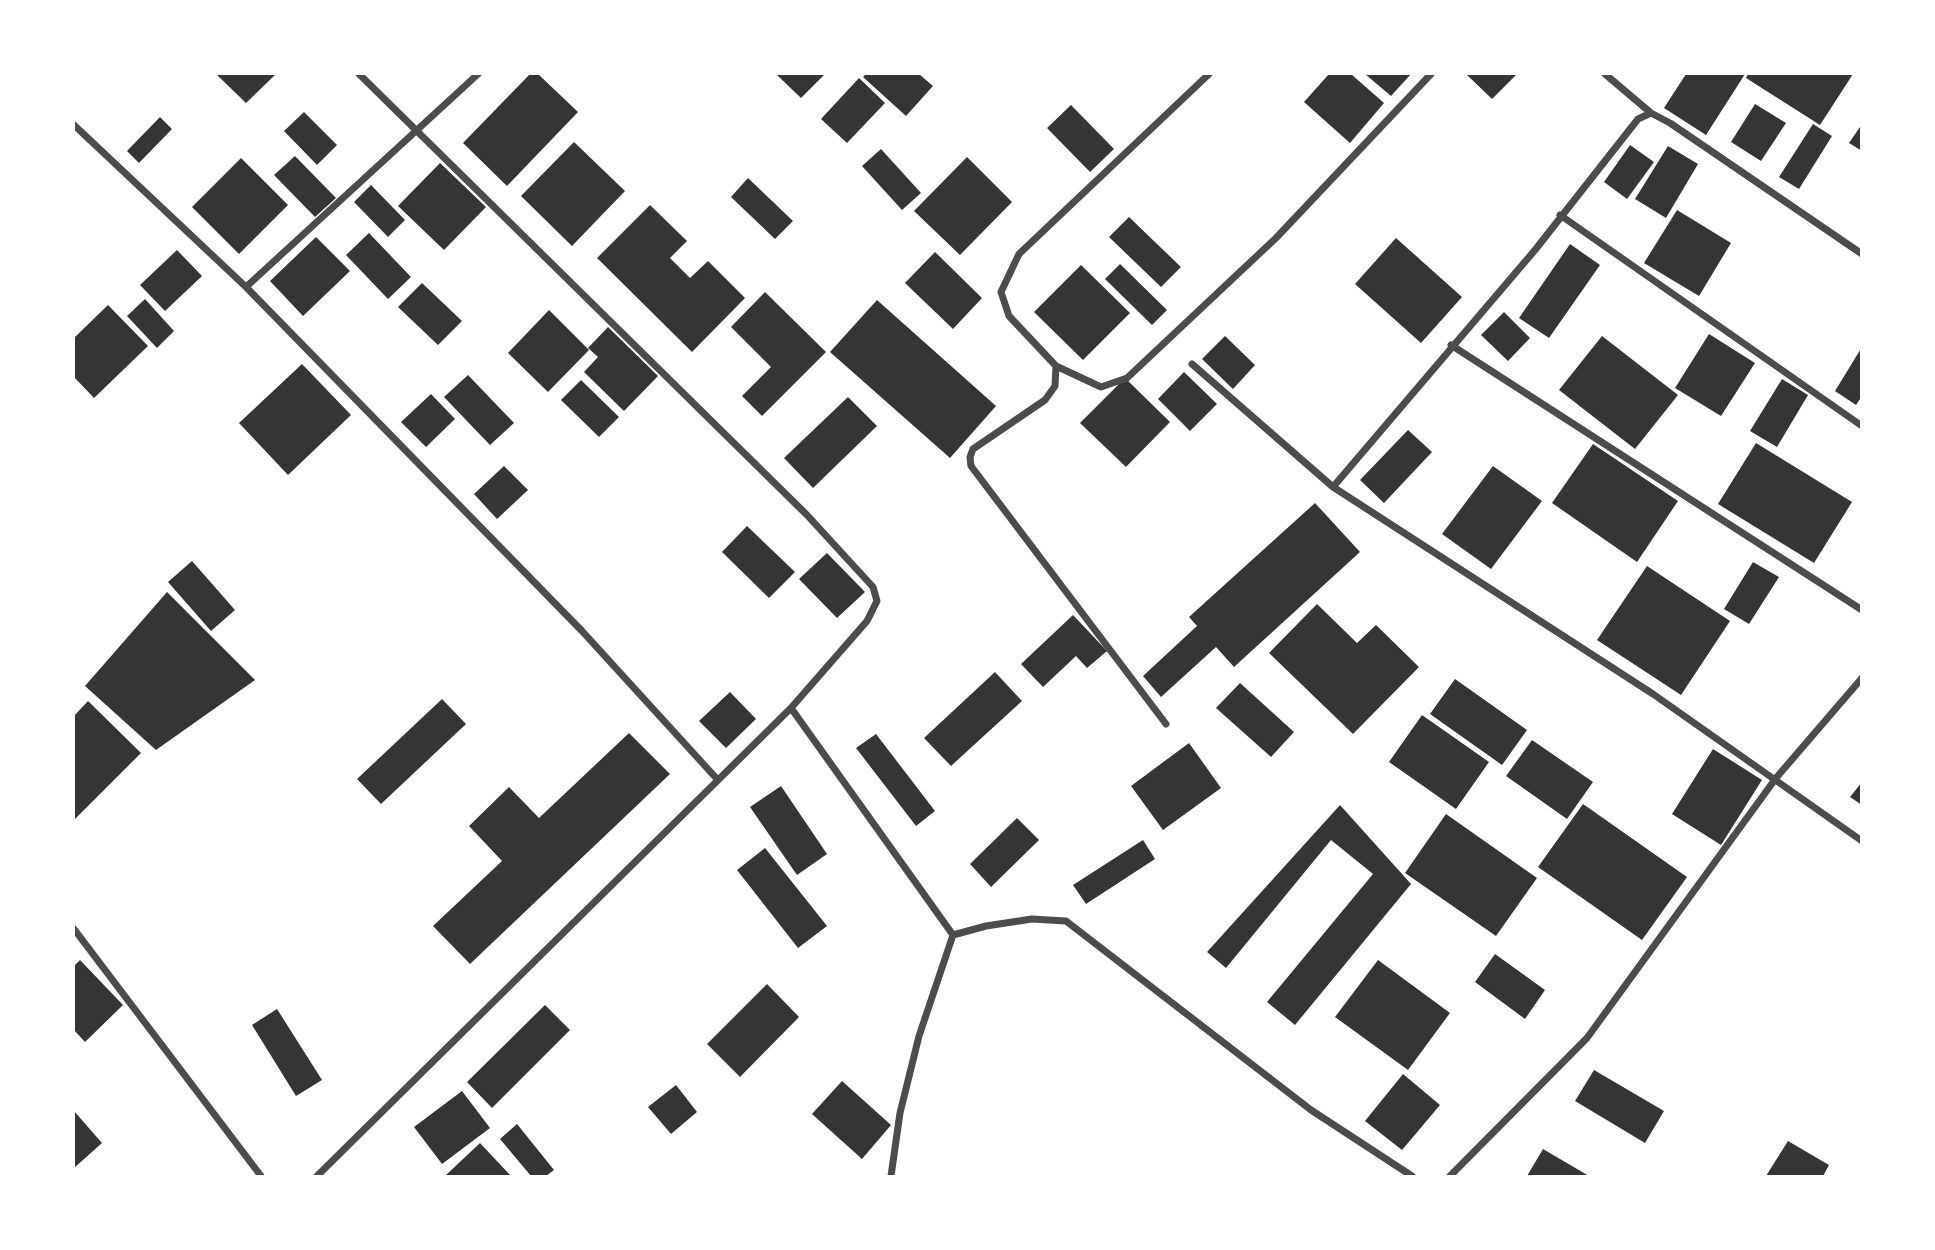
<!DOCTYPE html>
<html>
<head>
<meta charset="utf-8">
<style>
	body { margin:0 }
	#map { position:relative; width:1935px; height:1250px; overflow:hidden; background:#fff; font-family:Raleway,sans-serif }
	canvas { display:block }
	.frame { position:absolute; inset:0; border:75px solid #fff; pointer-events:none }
</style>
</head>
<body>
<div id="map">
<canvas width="1935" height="1250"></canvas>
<div class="frame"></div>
</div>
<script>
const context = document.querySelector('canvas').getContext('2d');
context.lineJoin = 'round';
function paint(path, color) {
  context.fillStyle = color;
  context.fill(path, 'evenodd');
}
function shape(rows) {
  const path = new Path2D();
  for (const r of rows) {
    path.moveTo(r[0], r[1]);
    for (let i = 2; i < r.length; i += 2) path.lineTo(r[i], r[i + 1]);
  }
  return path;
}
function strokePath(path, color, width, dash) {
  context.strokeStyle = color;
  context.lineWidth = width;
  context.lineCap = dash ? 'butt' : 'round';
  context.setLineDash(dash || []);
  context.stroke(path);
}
const building = shape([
	[216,74,276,74,246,103],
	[530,74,538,74,578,112,507,186,463,143],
	[776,74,825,74,801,98],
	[866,74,919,74,933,86,906,116,863,77],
	[1329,74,1351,74,1384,103,1350,143,1304,102],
	[1365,74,1411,74,1391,96],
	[1466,74,1517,74,1492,99],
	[1686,74,1745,74,1706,135,1664,108],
	[1748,74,1853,74,1820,125,1746,78],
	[859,78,885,103,847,143,821,119],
	[1755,104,1786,123,1761,161,1731,142],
	[1071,105,1114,149,1090,172,1047,128],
	[304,112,337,145,317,165,284,131],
	[160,117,172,129,139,163,127,151],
	[1813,124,1832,136,1799,189,1779,177],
	[1862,124,1862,151,1849,143],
	[574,142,625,191,572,246,521,196],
	[1630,145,1654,162,1627,199,1604,182],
	[1668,146,1698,164,1666,218,1635,199],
	[881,149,921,193,902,210,862,166],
	[295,156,336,198,315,217,274,175],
	[967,157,1012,202,960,255,914,211],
	[241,158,288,205,239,254,192,207],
	[440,163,486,207,444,250,398,206],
	[748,178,793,221,775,239,731,197],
	[371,185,405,220,388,237,354,202],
	[650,205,687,241,670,258,690,278,708,261,745,298,692,352,597,258],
	[1677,210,1731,243,1699,296,1644,263],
	[1129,217,1181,267,1161,287,1109,237],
	[369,233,411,277,388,299,346,255],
	[316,237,350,271,303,316,270,281],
	[1396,238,1462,297,1421,343,1355,284],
	[1570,244,1600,265,1549,338,1519,318],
	[177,250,202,276,165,311,140,285],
	[935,252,982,298,953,329,905,283],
	[1120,264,1167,310,1152,325,1105,279],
	[1081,265,1130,313,1083,360,1034,312],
	[422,283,462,321,438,345,398,307],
	[765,292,826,352,762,416,742,396,771,367,731,327],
	[145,299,174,331,157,348,127,316],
	[877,300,996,406,950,458,830,352],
	[108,305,148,346,94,398,74,377,74,338],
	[549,310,589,350,548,392,508,353],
	[1504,312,1530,338,1508,361,1481,335],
	[608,327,658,376,624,411,584,372,598,357,588,348],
	[1709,334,1755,363,1721,416,1675,388],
	[1225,336,1255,365,1233,389,1202,359],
	[1602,336,1678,395,1635,449,1559,390],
	[1862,347,1862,396,1856,405,1835,391],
	[302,364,351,415,288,475,239,423],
	[1184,372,1217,404,1190,431,1158,399],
	[468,375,514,423,490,445,444,397],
	[1125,378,1170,422,1126,467,1080,423],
	[1782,379,1808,395,1777,447,1750,431],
	[581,380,619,417,599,437,561,400],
	[431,394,455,419,426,447,401,422],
	[848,397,877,426,813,488,784,458],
	[1408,430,1432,452,1384,503,1360,480],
	[1756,443,1852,502,1814,563,1718,504],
	[1593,444,1678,501,1637,562,1552,503],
	[504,466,528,490,497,519,474,494],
	[1493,466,1542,501,1491,569,1442,534],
	[1315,503,1360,552,1234,667,1216,647,1161,697,1143,676,1197,626,1189,617],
	[747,526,795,572,769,598,722,552],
	[827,553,865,592,837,618,799,579],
	[192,561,235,610,211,631,168,582],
	[1753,562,1779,577,1749,624,1724,609],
	[1647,566,1730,621,1681,695,1597,640],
	[167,592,255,680,156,750,85,686],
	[1317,604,1357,643,1376,625,1419,667,1353,734,1269,653],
	[1073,615,1107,651,1087,668,1076,656,1043,687,1021,664],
	[995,672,1022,701,951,766,924,738],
	[1455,679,1527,730,1502,765,1430,714],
	[1240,683,1294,732,1271,757,1216,708],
	[730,692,756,719,726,748,699,721],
	[442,699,466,724,381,804,357,779],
	[88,701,141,753,74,820,74,716],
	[1422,715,1489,762,1456,809,1389,762],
	[629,733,670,774,470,964,433,926,502,861,469,826,509,787,539,818],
	[876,734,935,811,916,826,856,748],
	[1532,740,1593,782,1567,819,1506,776],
	[1189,743,1221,788,1163,830,1131,786],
	[1713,749,1762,780,1721,845,1672,814],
	[1862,782,1862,805,1850,797],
	[781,786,827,854,797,875,750,807],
	[1583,804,1687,877,1642,940,1538,867],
	[1340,805,1411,884,1295,1025,1267,1002,1373,874,1331,840,1226,968,1207,952],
	[1446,814,1537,878,1496,936,1405,873],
	[1017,818,1039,840,991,887,970,864],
	[1143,840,1155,859,1086,904,1073,885],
	[765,848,827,926,798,948,737,870],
	[1495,954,1545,990,1525,1019,1475,982],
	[80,960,123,1005,85,1042,74,1030,74,966],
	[1378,960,1450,1013,1408,1070,1335,1017],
	[767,984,799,1017,740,1077,707,1044],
	[545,1005,570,1030,492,1108,467,1082],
	[277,1009,322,1080,296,1096,252,1025],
	[1594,1070,1664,1111,1645,1143,1575,1101],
	[1403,1074,1440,1105,1402,1150,1365,1121],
	[842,1081,891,1125,862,1159,812,1114],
	[676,1085,697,1112,671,1134,648,1107],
	[462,1091,490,1128,442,1164,414,1127],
	[74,1111,102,1143,74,1168],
	[517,1124,554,1170,546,1176,531,1176,500,1139],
	[1788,1141,1829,1165,1823,1176,1766,1176],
	[480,1143,511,1176,445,1176],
	[1543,1149,1589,1176,1527,1176]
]);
const minor = shape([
	[1605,74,1651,113],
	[74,125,246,287,582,631,717,779],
	[1560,215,1862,426],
	[246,287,478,74],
	[1451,345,1862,610],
	[1192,364,1333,487,1535,250,1638,119,1651,113,1670,123,1862,254],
	[1056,366,1101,387,1127,378,1276,238,1431,74],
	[1333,487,1653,694,1862,841],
	[791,708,953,935],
	[1166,724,971,466,970,457,973,449,1045,400,1055,386,1056,366,1009,316,1001,292,1019,254,1209,74],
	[74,929,261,1176],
	[317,1176,791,708,867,621,877,601,873,587,807,515,359,74],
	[891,1176,900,1113,919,1036,953,935,986,926,1032,919,1066,921,1311,1110,1412,1176],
	[1450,1176,1587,1038,1776,778,1862,678]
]);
paint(building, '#353535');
strokePath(minor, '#4c4c4c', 7);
</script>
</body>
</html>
